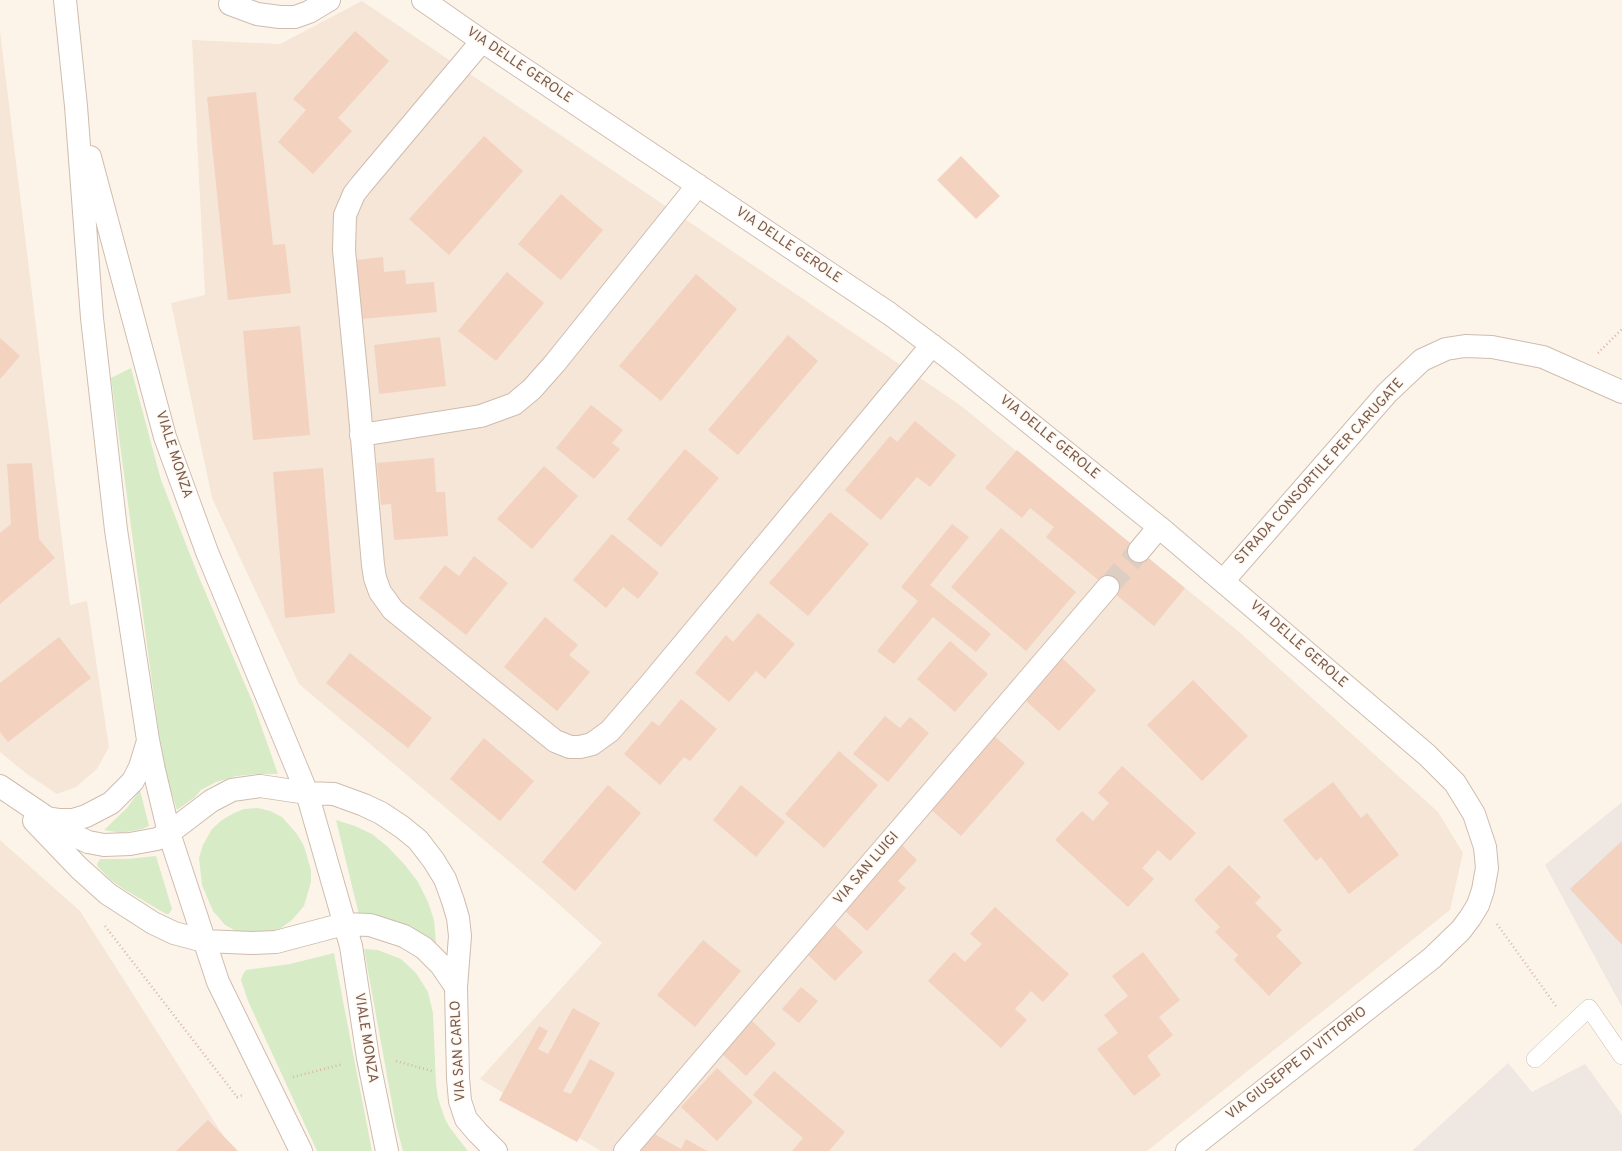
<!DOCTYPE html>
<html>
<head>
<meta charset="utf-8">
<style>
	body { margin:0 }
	canvas { display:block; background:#fdf4e9 }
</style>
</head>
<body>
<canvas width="1622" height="1151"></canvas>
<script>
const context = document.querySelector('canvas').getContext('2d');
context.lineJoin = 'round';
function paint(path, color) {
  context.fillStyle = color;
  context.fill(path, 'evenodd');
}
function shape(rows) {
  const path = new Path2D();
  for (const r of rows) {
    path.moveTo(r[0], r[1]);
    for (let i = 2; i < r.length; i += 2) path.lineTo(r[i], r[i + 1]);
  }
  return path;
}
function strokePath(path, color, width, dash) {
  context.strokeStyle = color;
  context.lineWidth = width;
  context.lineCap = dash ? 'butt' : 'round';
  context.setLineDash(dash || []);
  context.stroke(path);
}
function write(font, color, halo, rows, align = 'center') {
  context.font = font + ' Overpass,sans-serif';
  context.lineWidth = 3;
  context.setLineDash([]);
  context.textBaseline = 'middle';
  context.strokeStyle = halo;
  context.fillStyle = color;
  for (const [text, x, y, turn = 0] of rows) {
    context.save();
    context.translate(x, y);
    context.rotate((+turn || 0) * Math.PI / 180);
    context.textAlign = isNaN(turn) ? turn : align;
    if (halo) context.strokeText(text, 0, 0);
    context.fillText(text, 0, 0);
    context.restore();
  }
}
const residential = shape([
	[362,1,960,405,1238,631,1438,812,1463,853,1450,910,1147,1151,601,1151,480,1079,602,943,543,890,299,684,212,498,171,303,205,295,192,40,280,44],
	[0,31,70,605,87,601,109,747,97,769,76,787,57,794,27,774,0,752],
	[0,840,80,911,233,1151,0,1151]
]);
const industrial = shape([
	[1622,802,1622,1007,1545,865],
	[1508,1063,1532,1092,1585,1064,1622,1115,1622,1151,1412,1151]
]);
const green = shape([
	[131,368,161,480,198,575,253,703,278,774,257,774,237,776,216,782,201,790,195,797,177,810,168,782,162,756,111,378],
	[140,790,149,826,142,829,121,833,104,830,127,808],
	[258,808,270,811,282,817,297,834,304,846,311,870,311,882,304,906,292,920,281,928,270,932,247,934,236,931,225,925,213,911,202,885,199,858,203,845,212,829,222,820,234,813,244,809],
	[336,820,355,826,372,834,388,847,405,865,418,882,428,902,434,920,436,943,421,935,360,919],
	[156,856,172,909,169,914,166,914,122,888,110,879,98,867,97,864,100,859,127,859],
	[364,949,378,950,401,959,416,973,428,992,433,1013,436,1084,438,1098,445,1119,450,1128,468,1151,403,1151,396,1125],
	[334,953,352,1048,372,1151,317,1151,248,1001,241,980,243,974,246,970,290,964]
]);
const building = shape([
	[355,31,389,61,338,118,352,131,313,174,278,142,306,110,293,99],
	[256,92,273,245,285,244,291,293,228,300,207,97],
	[484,136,523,171,449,255,409,219],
	[961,156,1000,196,976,219,937,180],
	[561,194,603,230,561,280,518,244],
	[383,257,384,272,405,270,406,284,434,282,437,312,362,319,356,260],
	[507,272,544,303,496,361,458,331],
	[696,274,737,309,661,401,619,366],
	[300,326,310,435,253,440,243,331],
	[788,335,818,361,738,455,708,430],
	[440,337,446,386,379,394,374,345],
	[0,338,20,356,0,379],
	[591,405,623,430,612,443,620,449,594,479,556,448],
	[915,421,956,455,930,487,917,477,881,520,845,490,890,436,897,442],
	[685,449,719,478,661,547,627,519],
	[1017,450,1185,588,1154,626,1046,537,1054,527,1030,508,1022,518,985,488],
	[434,458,436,492,445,492,448,536,394,540,391,504,381,505,377,463],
	[32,463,39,539,55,558,0,604,0,533,11,524,7,464],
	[544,466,578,496,532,549,497,519],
	[323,468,335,613,285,618,273,472],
	[830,512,869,544,808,616,769,583],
	[952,524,969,537,930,585,991,634,976,652,933,617,894,664,877,651,918,601,901,587],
	[1001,528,1076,592,1026,651,951,587],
	[612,534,659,573,638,599,623,587,606,608,573,580],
	[474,556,508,583,466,635,419,598,445,565,459,576],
	[758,613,795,644,765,679,756,671,729,702,695,673,726,635,733,642],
	[545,617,578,645,569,655,590,672,557,711,504,667],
	[59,637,91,678,8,742,0,732,0,683],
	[950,641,988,674,955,712,917,679],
	[350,653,432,718,408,748,326,683],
	[1061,657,1096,690,1059,731,1024,699],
	[1193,680,1248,736,1202,781,1147,725],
	[681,699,717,729,690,761,684,757,660,785,624,754,652,721,659,726],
	[885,716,900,728,910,717,929,733,888,782,853,754],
	[993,735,1025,763,961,836,928,807],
	[484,738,534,781,500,821,450,779],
	[839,751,878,785,824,848,785,814],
	[1122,766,1196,833,1170,861,1158,850,1142,868,1154,879,1128,907,1055,840,1082,811,1093,821,1109,803,1098,793],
	[1333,782,1361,818,1367,813,1399,855,1349,894,1321,857,1316,861,1283,820],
	[608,785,641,813,575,891,542,862],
	[741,785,785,822,756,857,713,820],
	[1622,841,1622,945,1570,889],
	[899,842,917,860,898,881,906,888,867,931,840,906],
	[1229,865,1261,897,1255,903,1282,930,1276,936,1302,963,1269,996,1234,960,1238,955,1215,932,1220,927,1194,900],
	[995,907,1069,974,1043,1002,1031,991,1015,1009,1027,1020,1001,1048,928,981,954,952,965,962,982,944,970,934],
	[835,925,863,952,835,981,807,954],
	[703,940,741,971,695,1027,657,995],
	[1143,952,1180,1000,1159,1017,1173,1035,1147,1056,1161,1075,1134,1096,1097,1049,1118,1033,1104,1015,1128,996,1112,976],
	[801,987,818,1001,799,1023,782,1009],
	[573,1008,600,1023,563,1091,571,1094,590,1059,615,1073,577,1142,499,1100,539,1026,548,1031,538,1049,548,1054],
	[750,1019,776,1044,746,1076,719,1051],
	[717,1068,753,1102,717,1141,681,1107],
	[774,1071,845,1132,829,1151,792,1151,803,1138,753,1095],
	[208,1120,238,1151,176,1151],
	[651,1132,681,1149,686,1139,707,1151,641,1151]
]);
const streetTunnel = shape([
	[1108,587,1139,551]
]);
const path = shape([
	[1598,353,1622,329],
	[1497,924,1556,1006],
	[105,926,237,1097,243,1095],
	[396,1061,432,1071],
	[293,1077,343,1064]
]);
const lane = shape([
	[1535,1059,1589,1008,1622,1056]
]);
const street = shape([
	[65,0,76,106,92,318,116,530,148,740,154,770,169,833,218,982,301,1151],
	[423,0,482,41,890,314,949,358,1159,527,1427,755,1455,783,1474,814,1485,847,1487,868,1483,890,1478,905,1470,918,1461,930,1432,958,1187,1151],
	[230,4,257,14,280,17,295,17,309,12,329,0],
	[482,41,361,185,354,194,345,215,344,250,358,392,373,565,375,578,380,592,393,610,555,741,570,747,580,747,592,744,610,731,652,682,932,345],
	[90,157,165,437,207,552,307,793,351,946,368,1058,387,1151],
	[361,435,481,416,514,404,532,389,555,363,698,185],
	[1139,551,1159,527],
	[1223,581,1387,393,1422,360,1446,349,1465,346,1492,347,1543,357,1622,392],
	[0,786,71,834,88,842,104,845,130,844,157,839,169,833,211,801,232,790,260,786,307,793,334,794,364,805,381,813,402,827,418,840,434,861,445,879,453,901,458,918,460,936,456,987,458,1078,460,1101,466,1119,478,1133,496,1151],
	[47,818,60,820,73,820,86,816,111,803,133,781,140,767,148,741],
	[34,821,79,868,108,894,153,923,174,933,204,941,252,943,276,942,344,924,370,925,404,936,424,948,441,965,456,987],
	[625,1151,1108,587]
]);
const streetNames = [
	["VIA DELLE GEROLE",519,66,34],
	["VIA DELLE GEROLE",788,246,34],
	["VIA DELLE GEROLE",1049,438,39],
	["VIALE MONZA",173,455,72],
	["STRADA CONSORTILE PER CARUGATE",1320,472,-48],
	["VIA DELLE GEROLE",1298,645,41],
	["VIA SAN LUIGI",867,869,-49],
	["VIALE MONZA",365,1038,81],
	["VIA SAN CARLO",459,1051,-93],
	["VIA GIUSEPPE DI VITTORIO",1297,1064,-38]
];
paint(residential, '#f5e6d7');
paint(industrial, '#eee7e2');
paint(green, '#d7ebc7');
paint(building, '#f3d2c0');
strokePath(streetTunnel, '#dccec2', 22, [22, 11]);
strokePath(lane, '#cfbcae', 18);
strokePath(street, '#cfbcae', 24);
strokePath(path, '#d8b6a3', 2.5, [1, 3]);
strokePath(lane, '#fff', 17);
strokePath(street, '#fff', 22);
write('14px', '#785a4c', '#fff8f0', streetNames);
</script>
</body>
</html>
